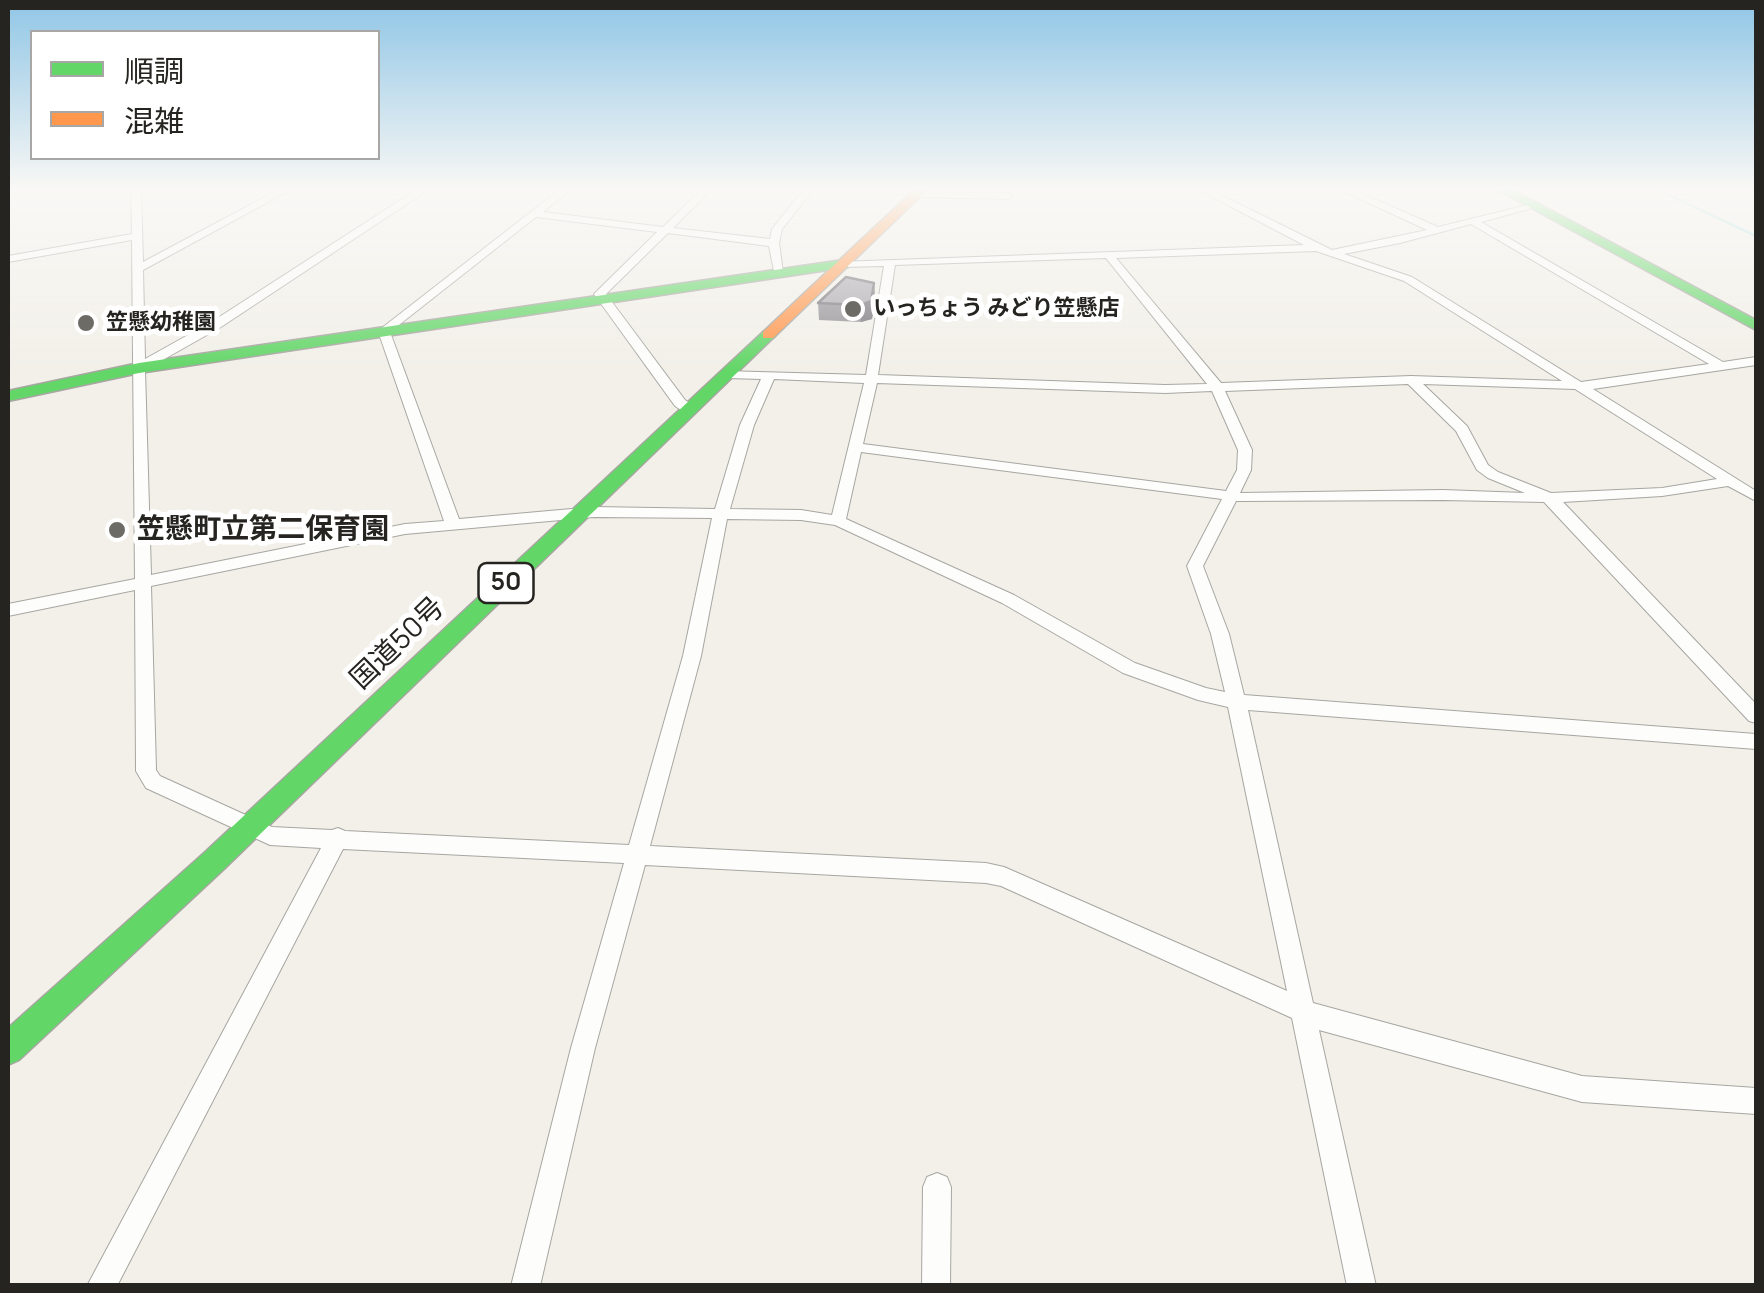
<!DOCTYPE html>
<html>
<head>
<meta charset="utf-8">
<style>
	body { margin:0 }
	#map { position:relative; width:1764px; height:1293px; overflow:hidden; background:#f2f0e9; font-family:Manrope,"Noto Sans JP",sans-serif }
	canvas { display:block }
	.frame { position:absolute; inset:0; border:10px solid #262420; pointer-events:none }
	.legend { position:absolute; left:30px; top:30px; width:350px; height:130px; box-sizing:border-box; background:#fff; border:2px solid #a8a7a6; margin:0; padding:12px 18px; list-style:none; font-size:30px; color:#262420 }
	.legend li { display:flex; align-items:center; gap:20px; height:50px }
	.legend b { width:50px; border:2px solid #a8a7a6 }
</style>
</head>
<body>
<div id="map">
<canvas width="1764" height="1293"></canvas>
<div class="frame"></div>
<ul class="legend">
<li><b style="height:12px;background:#63d668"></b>順調</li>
<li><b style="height:12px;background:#ff974d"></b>混雑</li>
</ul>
</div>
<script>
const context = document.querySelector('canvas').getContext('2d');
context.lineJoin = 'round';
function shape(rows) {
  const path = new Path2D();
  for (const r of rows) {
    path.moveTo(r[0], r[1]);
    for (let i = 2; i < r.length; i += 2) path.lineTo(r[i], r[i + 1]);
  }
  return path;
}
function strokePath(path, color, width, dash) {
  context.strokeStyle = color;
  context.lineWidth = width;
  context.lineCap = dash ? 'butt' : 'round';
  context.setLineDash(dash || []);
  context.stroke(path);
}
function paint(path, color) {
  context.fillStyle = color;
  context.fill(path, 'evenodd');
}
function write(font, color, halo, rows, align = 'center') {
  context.font = font + ' Manrope,"Noto Sans JP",sans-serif';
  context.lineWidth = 10;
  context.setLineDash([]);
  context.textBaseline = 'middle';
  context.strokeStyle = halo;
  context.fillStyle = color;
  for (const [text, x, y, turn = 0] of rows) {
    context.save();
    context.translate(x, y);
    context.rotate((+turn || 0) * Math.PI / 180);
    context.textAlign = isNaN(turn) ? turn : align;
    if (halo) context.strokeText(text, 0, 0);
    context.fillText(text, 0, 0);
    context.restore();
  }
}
const stream = shape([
	[1658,190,1756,236]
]);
const street = shape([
	[131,190,141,190,143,262,278,190,290,190,143,270,145,359,213,321,416,190,428,190,221,327,145,370,151,575,405,524,444,521,378,331,559,190,570,190,543,212,663,227,701,190,711,190,673,228,770,239,772,229,803,190,813,190,782,229,779,243,783,273,774,271,769,246,668,233,606,294,685,400,694,406,694,412,684,412,675,406,594,294,657,232,536,217,390,332,459,519,594,507,715,509,740,425,761,379,727,378,723,377,723,371,866,375,884,266,843,267,838,264,839,262,1304,245,1199,190,1211,190,1332,250,1427,230,1341,190,1354,190,1438,227,1536,203,1536,207,1481,222,1723,362,1756,357,1756,365,1593,389,1756,491,1756,501,1728,486,1662,496,1563,502,1756,704,1756,723,1749,721,1544,502,1443,500,1236,501,1203,566,1229,634,1244,695,1756,734,1756,749,1248,710,1313,1003,1582,1076,1756,1088,1756,1114,1582,1102,1319,1030,1376,1286,1347,1286,1292,1018,1001,886,986,883,645,865,595,1048,540,1286,511,1286,571,1048,624,863,343,849,117,1286,87,1286,321,848,270,845,146,788,136,771,135,590,8,616,8,604,135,579,132,240,8,262,8,256,132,234,131,190],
	[1471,224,1709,364,1581,382,1412,277,1344,254,1400,243,1471,224],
	[1316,251,1404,281,1562,381,1411,376,1221,383,1116,258,1316,251],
	[1106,258,1207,384,1165,385,878,375,895,265,1106,258],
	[774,379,864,383,832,515,801,510,730,509,754,425,774,379],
	[877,383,1165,393,1212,391,1238,450,1237,470,1226,491,863,444,877,383],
	[1408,384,1456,431,1477,470,1488,478,1525,493,1443,490,1240,493,1251,470,1252,450,1225,391,1408,384],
	[1423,384,1575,389,1717,479,1662,488,1551,493,1498,472,1488,465,1467,426,1423,384],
	[861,452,1222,499,1187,566,1211,634,1225,692,1206,688,1135,663,1014,595,846,519,861,452],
	[594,517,712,518,683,656,629,845,345,831,338,828,332,830,272,827,160,776,156,770,151,586,405,534,594,517],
	[727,519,801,520,835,525,1002,603,1123,673,1198,700,1228,707,1287,991,1004,867,986,863,650,846,701,656,727,519],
	[915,192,1008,193,1013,196,1008,199,912,197,912,193,915,192],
	[937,1173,947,1177,951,1187,950,1286,922,1286,923,1187,927,1177,937,1173]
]);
const fast = shape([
	[1498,190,1513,190,1756,320,1756,330,1498,190],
	[843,260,848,261,848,267,139,373,8,401,8,391,139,363,843,260],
	[763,332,776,335,224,869,19,1060,8,1065,8,1028,204,853,763,332]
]);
const slow = shape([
	[914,190,927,190,773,338,763,338,763,332,914,190]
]);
const wall = shape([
	[874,283,875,300,872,319,861,322,819,320,818,303]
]);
const shadedWall = shape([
	[874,283,875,300,872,319,861,322,861,305]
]);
const building = shape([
	[846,277,874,283,871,301,861,305,818,303,846,277]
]);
const markers = [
	[853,309,10,"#6d6b66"],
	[86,323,10,"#6d6b66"],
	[117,530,10,"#6d6b66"]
];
const farPoinames = [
	["いっちょう みどり笠懸店",873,309],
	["笠懸幼稚園",106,323]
];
const shields = [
	[506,583,55]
];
const shieldNames = [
	["50",506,583]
];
const poiNames = [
	["笠懸町立第二保育園",137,530]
];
const streetNames = [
	["国道50号",398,644,-44]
];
strokePath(stream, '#ade1e4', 2.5);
strokePath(street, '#a7a6a1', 2);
strokePath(fast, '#a7a6a1', 3);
strokePath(slow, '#a7a6a1', 3);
paint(street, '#fdfdfc');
paint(fast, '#63d668');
paint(slow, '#ff974d');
paint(wall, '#949196');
paint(shadedWall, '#78767a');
paint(building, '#aca9af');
strokePath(building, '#78767a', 2.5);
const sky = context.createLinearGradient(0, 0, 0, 371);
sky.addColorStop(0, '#90c6e6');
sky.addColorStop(0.51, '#f9f8f5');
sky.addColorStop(1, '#f9f8f500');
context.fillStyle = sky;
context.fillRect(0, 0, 1764, 371);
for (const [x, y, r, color] of markers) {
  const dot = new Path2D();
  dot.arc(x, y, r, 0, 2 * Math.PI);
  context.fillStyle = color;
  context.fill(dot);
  strokePath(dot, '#fff', 4);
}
write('bold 22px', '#262420', '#fff', farPoinames, 'left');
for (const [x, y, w] of shields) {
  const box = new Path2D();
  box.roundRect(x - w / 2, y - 20, w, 40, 8);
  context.fillStyle = '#fff';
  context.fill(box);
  strokePath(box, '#262420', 2.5);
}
write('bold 25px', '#262420', null, shieldNames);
write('bold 28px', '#262420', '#fff', poiNames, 'left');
write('28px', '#262420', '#fff', streetNames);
</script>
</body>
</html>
